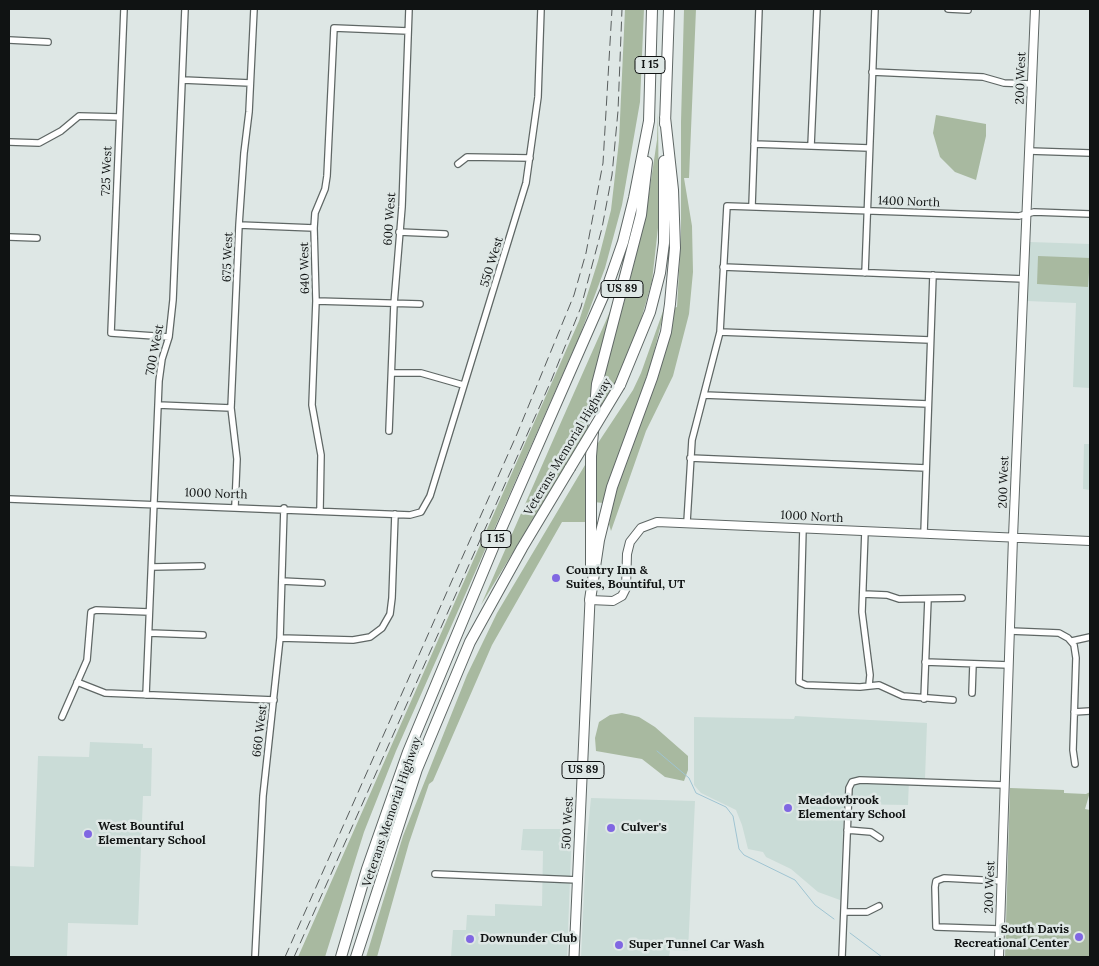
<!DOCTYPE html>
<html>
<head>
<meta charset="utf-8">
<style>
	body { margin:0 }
	#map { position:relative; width:1099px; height:966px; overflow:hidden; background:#dee7e5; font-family:Lora,serif }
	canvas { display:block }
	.frame { position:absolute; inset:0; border:10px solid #101313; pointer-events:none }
</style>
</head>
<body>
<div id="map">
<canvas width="1099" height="966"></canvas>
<div class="frame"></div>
</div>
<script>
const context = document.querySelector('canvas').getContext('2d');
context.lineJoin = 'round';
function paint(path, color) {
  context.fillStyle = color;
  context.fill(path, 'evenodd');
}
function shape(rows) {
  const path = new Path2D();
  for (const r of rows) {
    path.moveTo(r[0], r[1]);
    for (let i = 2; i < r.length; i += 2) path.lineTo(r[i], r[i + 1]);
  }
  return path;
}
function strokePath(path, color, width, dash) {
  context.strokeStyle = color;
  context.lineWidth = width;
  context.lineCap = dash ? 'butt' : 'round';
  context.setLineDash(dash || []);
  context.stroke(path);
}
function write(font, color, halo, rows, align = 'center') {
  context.font = font + ' Lora,serif';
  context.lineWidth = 5;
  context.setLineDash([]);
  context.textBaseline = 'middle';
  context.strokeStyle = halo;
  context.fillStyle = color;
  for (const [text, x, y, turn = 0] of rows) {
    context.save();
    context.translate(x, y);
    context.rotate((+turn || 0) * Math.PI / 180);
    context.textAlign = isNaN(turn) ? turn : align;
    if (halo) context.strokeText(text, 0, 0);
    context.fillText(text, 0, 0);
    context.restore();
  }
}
const built = shape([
	[1030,242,1090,244,1090,388,1073,387,1076,303,1027,301],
	[1084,444,1090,444,1090,490,1083,489],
	[795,716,927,723,925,779,909,779,908,805,844,804,840,900,818,892,791,869,766,857,763,852,748,849,742,825,736,810,701,793,694,785,694,717,794,719],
	[90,742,143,744,143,748,152,748,151,796,143,796,138,925,68,923,67,957,9,957,9,866,34,867,38,756,89,757],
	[591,798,695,801,688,951,670,950,669,957,581,957,586,848],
	[523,829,572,829,567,957,451,957,453,930,466,930,467,915,495,916,495,904,542,906,543,851,521,850]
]);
const green = shape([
	[625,9,644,9,640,102,622,205,605,268,580,335,396,751,364,832,325,957,298,957,579,321,598,261,611,210,619,141],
	[684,9,696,9,689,178,684,178,692,226,693,272,689,314,673,376,646,431,611,531,609,524,615,494,674,308,677,307,681,236,681,122],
	[658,113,659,219,652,281,637,334,618,378,598,413,600,391,616,327,617,327,627,292,646,214,657,140],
	[936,115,986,124,986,136,976,180,955,172,940,157,933,133],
	[1038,256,1090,258,1088,287,1037,284],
	[667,300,651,364,603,503,594,502,596,446,633,390,641,373],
	[612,307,589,427,481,605,554,438],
	[588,460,585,522,562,522,492,645,433,781,429,784,409,843,377,957,366,957,403,836,467,675,497,613],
	[622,713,639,717,655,727,688,756,688,770,684,781,665,777,642,759,596,751,595,738,599,722,610,715],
	[1010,788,1064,790,1064,793,1086,794,1090,792,1085,809,1090,810,1090,957,1005,957]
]);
const stream = shape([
	[657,751,689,778,696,793,726,807,733,816,739,849,744,855,795,880,815,905,834,919],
	[850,933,882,957]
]);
const street = shape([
	[124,9,111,333,169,337],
	[948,9,968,10],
	[9,40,48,42],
	[872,72,983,77,1004,83,1032,84],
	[183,80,250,83],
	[9,142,39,143,61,131,79,116,119,117],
	[754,144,869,148],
	[811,146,817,9],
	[1029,151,1090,153],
	[458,164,467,157,530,158],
	[752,206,759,9],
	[239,225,314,228],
	[399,232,445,234],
	[9,237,37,238],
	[723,267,1024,279],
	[865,273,875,9],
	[316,301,420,304],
	[720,332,930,340],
	[392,373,421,373,463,385],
	[704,395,928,404],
	[158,405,231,408],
	[389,431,394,304,402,207,409,9],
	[690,458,926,468],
	[9,499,410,515,421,512,430,496,526,183,538,97,541,9],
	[235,506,237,459,231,408,239,225,244,153,249,112,254,9],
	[320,510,321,455,312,405,316,301,314,228,315,213,325,189,327,176,334,28,408,31],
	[687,522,692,440,720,332,727,206,1019,216,1034,212,1090,214],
	[803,528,799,682,806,685,860,687,879,685,903,696,953,700],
	[865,531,862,612,870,675,869,685],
	[924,533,933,275],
	[152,567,202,566],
	[282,581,322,583],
	[863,594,887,595,899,599,962,598],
	[1010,631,1059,633,1068,638,1074,645,1076,658,1073,750,1075,764],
	[149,633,203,635],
	[280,638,353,640,370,637,382,628,390,614,392,598,395,514],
	[1072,641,1090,637],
	[925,662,1009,665],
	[77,682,105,693,274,700],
	[972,693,973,664],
	[146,695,159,381,162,359,169,337,173,300,185,9],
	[924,699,928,599],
	[1074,712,1090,711],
	[62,717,87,660,91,612,96,610,149,612],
	[847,830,871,832,880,838],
	[435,874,578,880],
	[844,912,867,912,879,906],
	[1000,929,936,927,935,887,936,881,944,878,1001,881],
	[255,957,263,796,280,638,284,508],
	[842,957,849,788,852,782,860,780,1005,785]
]);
const secondary = shape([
	[590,600,613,601,622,596,626,588,627,554,630,542,641,528,657,522,1090,541],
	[999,957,1013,537,1035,9]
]);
const primary = shape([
	[574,957,590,600]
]);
const highway = shape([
	[665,124,669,9],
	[620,385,650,312,660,273,664,243,664,161],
	[591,566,591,456,597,384,641,215,647,162],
	[590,600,599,540,612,487,652,378,666,332,670,304,675,248,673,190,665,117],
	[341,957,367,869,408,752,495,543,608,285,623,242,634,198,649,121,652,9],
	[356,957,417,769,470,642,522,548,570,468]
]);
const rail = shape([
	[285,957,517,434,574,295,586,253,603,163,612,9],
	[294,957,551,381,581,307,602,228,612,175,618,111,622,9]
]);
const highwayBridge = shape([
	[570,468,620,385]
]);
const markers = [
	[556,578,5,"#8067e2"],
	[788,808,5,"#8067e2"],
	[611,828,5,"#8067e2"],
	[88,834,5,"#8067e2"],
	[1079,937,5,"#8067e2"],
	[470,939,5,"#8067e2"],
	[619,945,5,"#8067e2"]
];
const shields = [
	[650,65,30],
	[622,289,42],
	[496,539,30],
	[583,770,42]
];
const shieldNames = [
	["I 15",650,65],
	["US 89",622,289],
	["I 15",496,539],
	["US 89",583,770]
];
const streetNames = [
	["200 West",1021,78,-88],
	["725 West",107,171,-88],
	["1400 North",909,202,2],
	["600 West",390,219,-86],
	["675 West",228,257,-88],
	["550 West",492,262,-73],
	["640 West",305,268,-91],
	["700 West",155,350,-79],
	["Veterans Memorial Highway",568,447,-59],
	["200 West",1004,482,-88],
	["1000 North",216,494,2],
	["1000 North",812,517,3],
	["660 West",260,731,-83],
	["Veterans Memorial Highway",392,812,-71],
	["500 West",568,823,-87],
	["200 West",990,887,-88]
];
const poiNames = [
	["Country Inn &",566,571],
	["Suites, Bountiful, UT",566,585],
	["Meadowbrook",798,801],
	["Elementary School",798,815],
	["West Bountiful",98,827],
	["Elementary School",98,841],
	["Culver's",621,828],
	["South Davis",1069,930,"right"],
	["Recreational Center",1069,944,"right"],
	["Downunder Club",480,939],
	["Super Tunnel Car Wash",629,945]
];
paint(built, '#cadcd7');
paint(green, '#a8b9a0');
strokePath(stream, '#9fc4d2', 1);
strokePath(street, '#5f6765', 8);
strokePath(secondary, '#5f6765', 10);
strokePath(primary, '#5f6765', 11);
strokePath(highway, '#5f6765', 12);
strokePath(street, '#fff', 5.5);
strokePath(secondary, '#fff', 8);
strokePath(primary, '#fff', 9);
strokePath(highway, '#fff', 10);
strokePath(rail, '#585d5d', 1, [10, 5]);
strokePath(highwayBridge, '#5f6765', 12, []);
strokePath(highwayBridge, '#fff', 10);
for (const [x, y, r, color] of markers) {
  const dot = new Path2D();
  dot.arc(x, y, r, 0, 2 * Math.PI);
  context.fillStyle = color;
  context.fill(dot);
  strokePath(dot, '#dee7e5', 2);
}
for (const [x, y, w] of shields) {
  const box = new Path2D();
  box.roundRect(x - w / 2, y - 8.5, w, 17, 4);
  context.fillStyle = '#dee7e5';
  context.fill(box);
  strokePath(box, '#101313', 1);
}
write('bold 11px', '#101313', null, shieldNames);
write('12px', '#101313', '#dee7e5', streetNames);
write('bold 12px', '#101313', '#dee7e5', poiNames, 'left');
</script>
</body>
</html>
